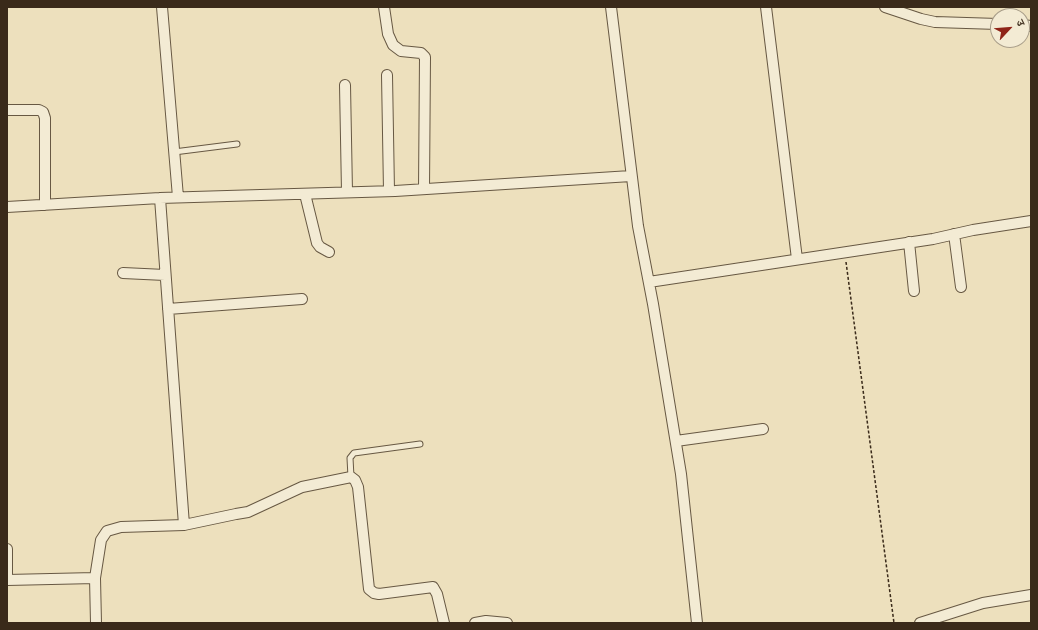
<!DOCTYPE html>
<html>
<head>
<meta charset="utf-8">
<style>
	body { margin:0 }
	#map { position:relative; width:1038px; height:630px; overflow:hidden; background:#ede0bd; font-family:Cardo,"Noto Serif Devanagari",serif }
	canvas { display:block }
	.frame { position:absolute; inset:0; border:8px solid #3a2a1a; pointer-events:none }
	.north { position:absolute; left:990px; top:8px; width:40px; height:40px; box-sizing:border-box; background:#f3ebd4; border:1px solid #a99e8a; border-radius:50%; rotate:64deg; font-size:11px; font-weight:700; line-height:16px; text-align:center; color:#3a2a1a }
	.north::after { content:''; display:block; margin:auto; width:14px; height:18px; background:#8f2418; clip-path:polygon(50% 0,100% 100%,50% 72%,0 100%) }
</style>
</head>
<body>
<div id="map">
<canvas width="1038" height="630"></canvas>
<div class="frame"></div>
<div class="north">उ</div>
</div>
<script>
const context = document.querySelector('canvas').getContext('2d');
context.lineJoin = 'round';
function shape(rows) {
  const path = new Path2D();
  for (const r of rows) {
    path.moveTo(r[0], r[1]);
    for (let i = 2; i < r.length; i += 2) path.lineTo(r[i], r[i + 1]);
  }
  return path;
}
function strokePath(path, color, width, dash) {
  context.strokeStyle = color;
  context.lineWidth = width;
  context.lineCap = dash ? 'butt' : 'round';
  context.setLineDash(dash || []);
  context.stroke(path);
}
const path = shape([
	[846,262,894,623]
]);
const service = shape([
	[174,152,237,144],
	[351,477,350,458,354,453,420,444]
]);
const minor = shape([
	[162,7,178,197],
	[384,7,388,34,393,45,401,51,421,53,425,57,424,189],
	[611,7,638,226,653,304,681,474,697,623],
	[766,7,797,259],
	[885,7,921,19,935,22,998,24],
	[1022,25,1031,26],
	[387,75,389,191],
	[345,85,347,192],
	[7,110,39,110,43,112,45,118,45,205],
	[305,194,317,243,320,247,329,252],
	[160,198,184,525],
	[7,207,160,198,395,191,631,176],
	[954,234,961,287],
	[909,242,914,291],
	[123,273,165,275],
	[649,282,933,239,973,230,1031,221],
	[168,309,302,299],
	[676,441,763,429],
	[7,549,7,580],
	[7,580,95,578],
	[96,623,95,578,101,540,107,531,121,527,184,525,236,514,248,512,302,487,351,477,355,480,358,487,369,589,374,593,379,594,433,587,437,594,444,623],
	[475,623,486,621,507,623],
	[920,623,983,603,1031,595]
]);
strokePath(service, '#675843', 7);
strokePath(minor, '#675843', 12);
strokePath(path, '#3a2a1a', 1.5, [3, 2]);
strokePath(service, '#f3ebd4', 5);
strokePath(minor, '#f3ebd4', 10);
</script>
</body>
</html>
